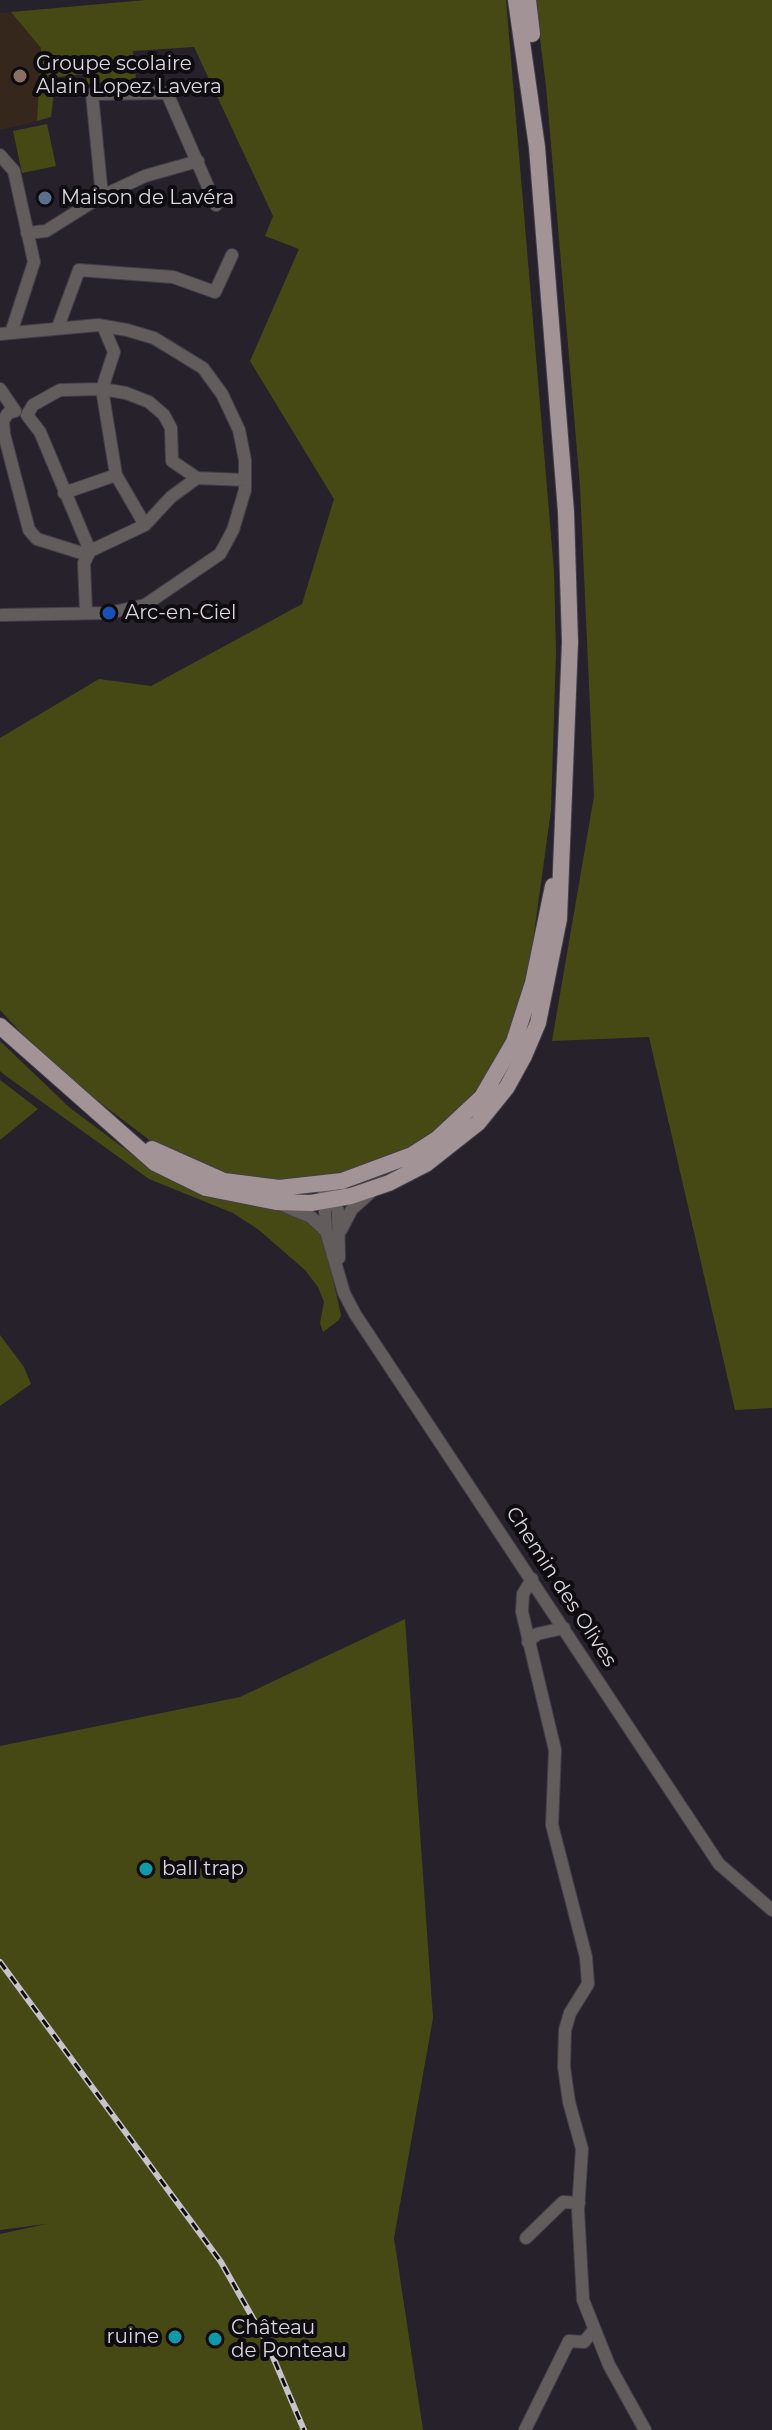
<!DOCTYPE html>
<html>
<head>
<meta charset="utf-8">
<style>
	body { margin:0 }
	canvas { display:block; background:#26212b }
</style>
</head>
<body>
<canvas width="772" height="2430"></canvas>
<script>
const context = document.querySelector('canvas').getContext('2d');
context.lineJoin = 'round';
function paint(path, color) {
  context.fillStyle = color;
  context.fill(path, 'evenodd');
}
function shape(rows) {
  const path = new Path2D();
  for (const r of rows) {
    path.moveTo(r[0], r[1]);
    for (let i = 2; i < r.length; i += 2) path.lineTo(r[i], r[i + 1]);
  }
  return path;
}
function strokePath(path, color, width, dash) {
  context.strokeStyle = color;
  context.lineWidth = width;
  context.lineCap = dash ? 'butt' : 'round';
  context.setLineDash(dash || []);
  context.stroke(path);
}
function write(font, color, halo, rows, align = 'center') {
  context.font = font + ' Montserrat,sans-serif';
  context.lineWidth = 8;
  context.setLineDash([]);
  context.textBaseline = 'middle';
  context.strokeStyle = halo;
  context.fillStyle = color;
  for (const [text, x, y, turn = 0] of rows) {
    context.save();
    context.translate(x, y);
    context.rotate((+turn || 0) * Math.PI / 180);
    context.textAlign = isNaN(turn) ? turn : align;
    if (halo) context.strokeText(text, 0, 0);
    context.fillText(text, 0, 0);
    context.restore();
  }
}
const education = shape([
	[11,12,41,47,37,121,0,130,0,13]
]);
const green = shape([
	[146,0,506,0,554,571,556,653,551,810,531,955,518,1011,502,1052,479,1088,451,1119,413,1148,373,1166,302,1183,223,1176,152,1142,52,1066,0,1010,0,738,99,679,151,686,302,604,334,499,250,361,299,249,265,236,273,216,194,47,133,51,136,79,87,84,86,74,56,77,51,117,37,121,41,48,11,12],
	[535,0,772,0,772,1408,735,1410,649,1037,552,1041,594,796,580,486,546,86],
	[47,124,56,166,22,173,13,131],
	[0,1041,69,1107,145,1164,304,1217,316,1226,324,1239,341,1315,339,1320,323,1332,320,1323,324,1302,318,1287,305,1270,259,1230,233,1213,149,1179,6,1076,0,1071],
	[0,1080,38,1109,0,1140],
	[0,1335,24,1367,31,1384,0,1406],
	[405,1619,433,2018,394,2238,423,2430,0,2430,0,2234,46,2224,0,2230,0,1746,240,1697]
]);
const minor = shape([
	[0,155,14,171,34,262,11,333],
	[102,196,92,94,167,93,216,205],
	[27,233,46,231,102,196,145,176,198,161],
	[103,326,114,352,102,389,116,475,145,525],
	[58,327,79,270,173,277,215,292,232,255],
	[0,334,98,325,127,330,154,338,203,368,222,394,239,430,245,460,245,490,233,530,220,554,145,605,109,613,2,615],
	[0,389,15,411],
	[15,411,8,413,3,421,4,434,29,530,37,539,88,555],
	[27,415,33,405,60,390,102,389,126,393,149,402,164,415,171,428,172,461,197,478,245,480],
	[27,415,40,432,90,551],
	[64,493,116,475],
	[86,612,84,563,90,551,145,525,171,497,197,478],
	[324,1193,326,1231,344,1293,355,1314,719,1864,772,1910],
	[331,1194,338,1211,339,1258],
	[282,1205,311,1217,326,1231],
	[341,1230,352,1209,371,1192],
	[532,1579,523,1594,522,1612,555,1750,552,1825,586,1957,588,1984,570,2013,565,2030,564,2067,569,2102,582,2149,578,2210,583,2300,609,2365,645,2430],
	[528,1642,537,1634,564,1628],
	[526,2238,563,2202,579,2203],
	[525,2430,569,2341,584,2342,594,2330]
]);
const major = shape([
	[528,0,532,34],
	[0,1026,155,1163,206,1188,276,1202,311,1203,351,1196,389,1183,426,1164,478,1123,507,1087,524,1056,538,1023,559,919,570,642,566,512,537,147,516,0],
	[152,1149,224,1181,279,1188,342,1181,412,1155,437,1139,482,1097,514,1042,533,983,553,886]
]);
const rail = shape([
	[0,1962,221,2262,267,2343,304,2430]
]);
const markers = [
	[20,76,8,"#8d6e63"],
	[45,198,8,"#5c6f8a"],
	[109,613,8,"#1a4fb4"],
	[146,1869,8,"#0f9aa8"],
	[175,2337,8,"#0f9aa8"],
	[215,2339,8,"#0f9aa8"]
];
const poiNames = [
	["Groupe scolaire",36,64],
	["Alain Lopez Lavera",36,87],
	["Maison de Lavéra",61,198],
	["Arc-en-Ciel",125,613],
	["ball trap",162,1869],
	["Château",231,2328],
	["de Ponteau",231,2351],
	["ruine",159,2337,"right"]
];
const streetNames = [
	["Chemin des Olives",561,1587,57]
];
paint(education, '#36271c');
paint(green, '#464914');
strokePath(minor, '#433e48', 14);
strokePath(major, '#433e48', 18);
strokePath(minor, '#635c5d', 12);
strokePath(major, '#a29496', 16);
strokePath(rail, '#c6c3ca', 6);
strokePath(rail, '#0e0c10', 3, [9]);
for (const [x, y, r, color] of markers) {
  const dot = new Path2D();
  dot.arc(x, y, r, 0, 2 * Math.PI);
  context.fillStyle = color;
  context.fill(dot);
  strokePath(dot, '#0e0c10', 3);
}
write('20px', '#dad7de', '#0e0c10', poiNames, 'left');
write('20px', '#dad7de', '#0e0c10', streetNames);
</script>
</body>
</html>
